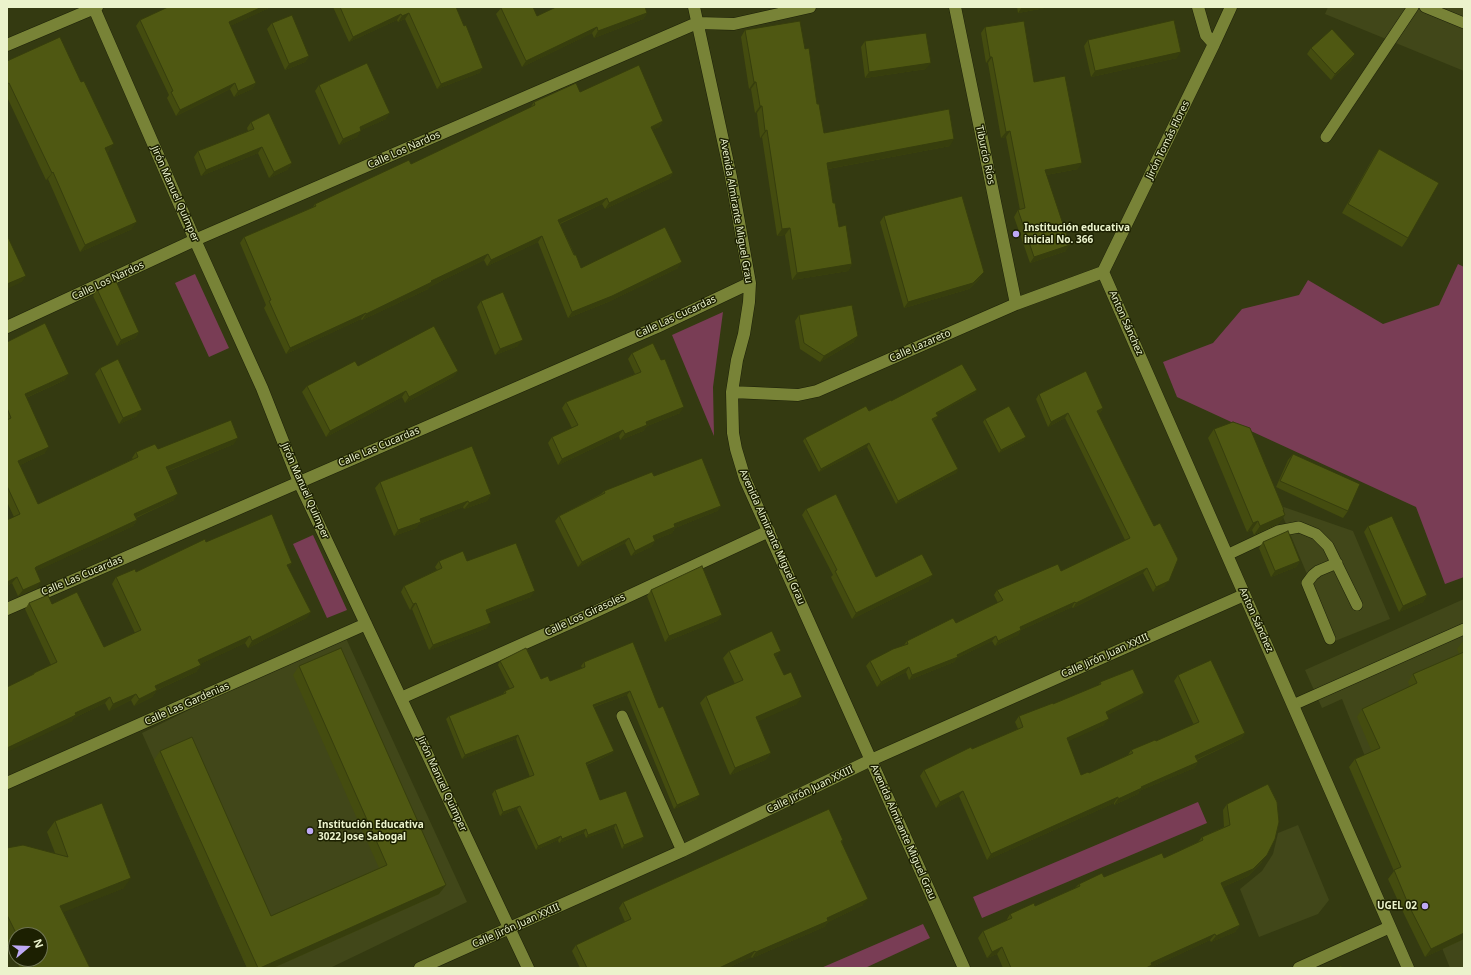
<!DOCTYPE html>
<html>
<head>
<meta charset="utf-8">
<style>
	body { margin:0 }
	#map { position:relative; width:1471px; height:975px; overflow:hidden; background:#343a11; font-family:"Noto Sans",sans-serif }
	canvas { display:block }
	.frame { position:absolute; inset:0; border:8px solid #ebf3cc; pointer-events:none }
	.north { position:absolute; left:8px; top:927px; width:40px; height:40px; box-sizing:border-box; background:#1c2001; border:1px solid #6f7452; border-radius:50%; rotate:71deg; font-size:11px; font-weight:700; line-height:16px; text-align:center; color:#ebf3cc }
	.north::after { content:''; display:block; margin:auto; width:14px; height:18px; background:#bea9f5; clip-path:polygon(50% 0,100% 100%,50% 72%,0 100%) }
</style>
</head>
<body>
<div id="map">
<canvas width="1471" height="975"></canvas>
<div class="frame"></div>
<div class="north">N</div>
</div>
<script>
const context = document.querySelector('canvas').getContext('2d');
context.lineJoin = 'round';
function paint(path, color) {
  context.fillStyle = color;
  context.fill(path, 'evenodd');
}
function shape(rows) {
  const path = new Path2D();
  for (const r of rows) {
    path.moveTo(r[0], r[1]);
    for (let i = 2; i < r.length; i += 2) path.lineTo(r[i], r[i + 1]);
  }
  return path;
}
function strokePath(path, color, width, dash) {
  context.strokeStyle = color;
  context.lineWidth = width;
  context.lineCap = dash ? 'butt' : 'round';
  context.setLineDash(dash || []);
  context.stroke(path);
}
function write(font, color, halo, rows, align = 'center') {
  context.font = font + ' "Noto Sans",sans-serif';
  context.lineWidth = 3;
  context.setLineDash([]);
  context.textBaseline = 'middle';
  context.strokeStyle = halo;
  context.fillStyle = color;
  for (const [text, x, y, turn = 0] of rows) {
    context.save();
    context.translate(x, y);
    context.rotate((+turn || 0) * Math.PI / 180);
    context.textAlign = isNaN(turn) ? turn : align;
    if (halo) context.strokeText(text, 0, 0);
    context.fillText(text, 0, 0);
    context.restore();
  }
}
const built = shape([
	[1328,7,1464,7,1464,71,1325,14],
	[1278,505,1353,531,1390,619,1335,641],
	[1464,599,1464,968,1450,968,1342,699,1322,708,1305,670],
	[344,634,467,902,330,968,247,968,142,733],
	[1298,825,1329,900,1318,914,1259,937,1240,889,1262,871,1273,854,1278,833]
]);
const green = shape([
	[1458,264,1464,267,1464,577,1445,584,1416,507,1177,397,1163,362,1213,343,1242,309,1299,295,1308,280,1383,324,1439,305],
	[195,274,229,348,209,357,175,283],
	[723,312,713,387,714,436,672,335],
	[313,535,347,610,327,618,293,544],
	[1198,802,1207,823,982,918,973,897],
	[923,924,930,938,865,968,821,968]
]);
const lane = shape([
	[1425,7,1464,23],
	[1326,137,1413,7],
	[1227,555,1278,531,1299,527,1316,534,1328,546,1357,605],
	[1330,639,1307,583,1313,575,1318,571,1337,563],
	[1293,705,1464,629],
	[622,716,682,851]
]);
const street = shape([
	[694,7,731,177,750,283,749,302,744,334,737,360,732,392,733,433,736,449,745,479,964,968],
	[955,7,1016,304],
	[1198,7,1206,35,1214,44],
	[94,8,195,240,262,388,299,482,528,968],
	[7,45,97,7],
	[1103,272,1408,968],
	[1103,272,1214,44,1231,7],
	[7,327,195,240,697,23,734,24,810,7],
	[732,392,798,395,817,391,1016,304,1103,272],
	[7,609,657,327,750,283],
	[401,698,588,615,769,531],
	[7,783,366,624],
	[420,968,682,851,871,760,1244,595],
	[1299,968,1390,927]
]);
const wall = shape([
	[168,7,271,7,230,26,256,83,252,89,234,97,230,89,176,116,167,98,169,95,136,26,140,20],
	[333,7,456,7,464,26,483,68,479,73,437,89,405,19,398,22,397,20,349,42],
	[1017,7,1050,7,1018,13],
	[501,8,537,16,647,13,643,19,594,38,592,33,522,67,496,14],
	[272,23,309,56,305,62,285,70,267,29],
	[985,27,1034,82,1078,169,1046,175,1066,251,1030,263,1014,217,1018,210,1020,210,1006,137,1001,138,988,63,986,63,981,33],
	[745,30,805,49,824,133,950,146,828,169,833,203,839,227,852,264,848,271,792,280,785,235,777,236,762,137,760,138,757,113,755,113,751,89,749,89,741,37],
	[1088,40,1177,58,1091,77,1084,46],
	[865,41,926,69,865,78,861,47],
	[1311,48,1355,54,1351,61,1331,80,1307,54],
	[7,61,109,151,107,152,132,229,80,252,48,179,46,180,7,97],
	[319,85,386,119,361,130,357,137,339,145,315,91],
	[580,92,663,121,659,127,652,130,673,173,669,179,605,209,602,204,560,224,581,268,678,268,608,302,568,318,538,242,487,266,484,260,429,287,428,289,362,320,361,319,286,354,264,308,266,305,240,243,244,237,313,207,315,204,411,164,530,108,534,102],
	[251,122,292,163,287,170,269,178,258,153,201,176,194,157,198,151,248,131,247,128],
	[1379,149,1408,238,1402,247,1342,213,1373,158],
	[884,216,980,278,969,289,904,308,880,222],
	[97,289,139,332,135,338,117,346,93,296],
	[481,301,518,346,495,355,477,307],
	[799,315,854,342,820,362,800,349,795,321],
	[7,342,65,380,26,398,45,453,20,465,38,504,133,459,132,458,136,452,158,449,234,444,168,471,174,500,136,518,137,520,133,526,36,571,37,588,18,596,12,583,7,586,7,520,14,517,7,502],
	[632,353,680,413,647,426,643,431,620,440,619,436,558,465,548,443,552,437,572,428,562,408,566,402,635,374,628,359],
	[358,366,458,371,453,377,405,403,402,397,326,437,302,392,307,386],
	[100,368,137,416,119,424,95,374],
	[977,390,975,393,937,414,938,416,936,419,933,421,958,469,956,473,896,504,867,447,819,472,803,441,805,438,891,401],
	[1039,394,1103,408,1100,413,1098,413,1165,586,1153,592,1143,573,1073,608,1072,607,1021,630,1018,635,995,646,992,641,957,658,954,662,909,680,906,672,877,687,866,666,870,661,904,645,907,641,956,623,998,603,994,595,997,590,1061,571,1125,540,1065,418,1048,427,1036,399],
	[985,419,1024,440,999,453,983,422],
	[1214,429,1284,510,1283,511,1285,515,1278,524,1254,535,1252,530,1247,532,1208,438],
	[1293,454,1348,511,1343,518,1276,487,1288,460],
	[654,476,721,506,717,511,675,528,672,533,654,540,655,541,651,547,631,556,625,543,578,567,555,521,559,516,601,494,604,491],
	[380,482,491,494,487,501,464,509,463,507,419,524,416,528,394,536,375,488],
	[806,509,876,577,929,581,852,619,831,577,833,575,802,515],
	[1368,526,1427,595,1423,602,1399,612,1364,532],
	[206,542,292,563,288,568,311,612,306,618,248,648,245,643,200,664,201,665,196,672,157,690,152,697,134,706,131,700,109,711,105,703,74,718,71,722,32,675,34,673,51,665,25,609,29,603,52,604,104,647,135,633,112,584,116,577,136,572],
	[1263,542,1300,561,1296,567,1271,577,1259,548],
	[439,561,467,561,531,597,487,613,487,628,429,650,412,609,410,610,401,592,404,586,437,570,435,567],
	[651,590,722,615,717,621,665,642,647,596],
	[1463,641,1464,641,1464,939,1425,957,1404,914,1388,879,1394,871,1349,767,1355,759,1372,752,1357,717,1362,709,1410,687,1408,682,1413,674,1459,654,1457,649],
	[729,651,776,658,797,704,758,721,771,753,765,760,730,775,700,703,706,696,735,684,723,658],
	[500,661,541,679,550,681,582,668,581,666,584,662,659,708,697,799,674,809,627,695,594,707,614,751,611,754,587,765,600,800,644,837,641,841,622,849,614,828,586,838,584,833,559,843,558,840,536,850,517,809,500,816,492,794,495,790,530,777,516,739,462,759,446,719,449,716,503,694,505,691,510,689,498,665],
	[299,666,439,894,273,968,247,968,154,760,160,751,271,916,379,868,293,675],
	[1178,675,1245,733,1241,739,1197,760,1198,762,1194,768,1139,791,1138,794,1114,805,1114,803,987,860,959,796,936,808,920,776,924,770,1018,729,1015,722,1019,716,1053,704,1099,685,1100,682,1144,693,1140,699,1107,715,1104,725,1068,741,1081,775,1089,773,1128,755,1131,750,1156,741,1194,725,1174,681],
	[1227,804,1262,862,1248,876,1223,887,1240,925,1235,932,1211,942,1210,940,1150,968,1003,968,997,954,987,958,978,938,983,931,1006,921,1010,914,1035,906,1075,888,1079,884,1104,877,1164,858,1198,842,1202,837,1224,827,1223,810],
	[55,821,124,888,63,912,90,968,20,968,7,941,7,848,55,853,47,832],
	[16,935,40,935,40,959,16,959],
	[843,840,842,842,863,905,828,922,824,927,752,958,751,957,728,968,580,968,572,951,576,945,625,922,619,908,623,902]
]);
const shadedWall = shape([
	[262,7,271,7,224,29,229,22],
	[1022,7,1050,7,1018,13],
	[409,13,405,19,398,22,402,16],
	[647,13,643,19,594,38,598,31],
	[401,14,397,20,349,42,353,37],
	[597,27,592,33,522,67,526,61],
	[1181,52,1177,58,1091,77,1095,71],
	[1355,54,1351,61,1331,80,1335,74],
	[309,56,305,62,285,70,289,64],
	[990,57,992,57,988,63,986,63],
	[931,63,926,69,865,78,869,72],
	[483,68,479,73,437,89,441,84],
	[754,82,756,82,751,89,749,89],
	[235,83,230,89,176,116,180,110],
	[256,83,252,89,234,97,238,91],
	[760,106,762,106,757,113,755,113],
	[390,113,386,119,355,133,360,127],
	[663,121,659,127,646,133,651,127],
	[767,130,762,137,760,138,765,131],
	[361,131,357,137,339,145,343,139],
	[1010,131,1006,137,1001,138,1006,132],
	[954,139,950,146,822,170,827,163],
	[114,144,109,151,100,155,105,148],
	[262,147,258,153,201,176,206,170],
	[292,163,287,170,269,178,274,172],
	[1082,163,1078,169,1040,176,1045,170],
	[53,172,48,179,46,180,52,173],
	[673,173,669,179,605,209,609,203],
	[607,198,602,204,554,226,558,220],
	[137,222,132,229,80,252,85,245],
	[790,228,785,235,777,236,782,229],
	[542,236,538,242,487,266,491,260],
	[1070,245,1066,251,1030,263,1034,257],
	[488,254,484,260,429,287,428,289,362,320,366,314,431,281],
	[682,262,678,268,608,302,568,318,572,312],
	[852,264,848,271,792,280,797,273],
	[984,272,980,278,969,289,904,308,908,302],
	[26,276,22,282,7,289,7,284],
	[366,313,361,319,286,354,290,348],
	[139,332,135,338,117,346,121,340],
	[858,336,854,342,820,362,824,356],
	[523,340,518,346,495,355,500,349],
	[458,371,453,377,405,403,409,397],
	[69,374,65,380,21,400,25,394],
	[977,390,975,393,934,416,936,413],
	[406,391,402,397,326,437,330,431],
	[684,407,680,413,647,426,643,431,620,440,625,434,646,422],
	[1103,408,1100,413,1093,416,1097,411],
	[142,410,137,416,119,424,123,418],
	[1068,413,1065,418,1048,427,1051,422],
	[938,416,936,419,930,422,932,419],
	[623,430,619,436,558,465,562,459],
	[1026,437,1024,440,999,453,1001,450],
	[238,438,234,444,162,473,166,467],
	[869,443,867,447,819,472,821,469],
	[49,447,45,453,14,468,18,461],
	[958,469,956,473,896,504,898,501],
	[178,494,174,500,130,520,134,514],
	[491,494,487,501,464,509,469,503],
	[468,501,463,507,419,524,416,528,394,536,398,530,420,519],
	[721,506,717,511,675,528,672,533,649,542,653,536,674,524],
	[1284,510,1278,518,1285,515,1278,524,1254,535,1260,526],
	[137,520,133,526,32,573,36,567],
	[1258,521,1252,530,1247,532,1253,523],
	[629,538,625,543,578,567,582,562],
	[655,541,651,547,631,556,635,551],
	[1300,561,1296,567,1271,577,1275,571],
	[292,563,287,569,287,565],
	[1147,568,1143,573,1073,608,1076,603],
	[933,575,929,581,852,619,856,613],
	[17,577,12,583,7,586,7,582],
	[1169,581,1165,586,1153,592,1156,587],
	[41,582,37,588,18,596,23,590],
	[535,591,531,597,482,615,486,610],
	[1427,595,1423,602,1399,612,1403,606],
	[1075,602,1072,607,1021,630,1018,635,995,646,998,641,1020,627],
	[416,603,412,609,410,610,413,604],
	[311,612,306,618,248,648,252,641],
	[722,615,717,621,665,642,669,636],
	[491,623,487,628,429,650,433,645],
	[250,636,245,643,194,667,198,660],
	[996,636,992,641,957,658,954,662,909,680,912,675,957,655],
	[781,651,776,658,774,654],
	[201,665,196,672,150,693,155,686],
	[909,667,906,672,877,687,881,682],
	[157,690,152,697,134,706,139,699],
	[630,691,627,695,590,708,593,705],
	[1144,693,1140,699,1102,718,1106,712],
	[136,694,131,700,109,711,113,704],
	[110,697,105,703,74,718,71,722,7,752,7,748,75,713],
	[802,697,797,704,751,725,756,717],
	[1109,719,1104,725,1063,744,1067,738],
	[1245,733,1241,739,1191,762,1195,756],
	[518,735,516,739,462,759,465,755],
	[614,751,611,754,583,766,586,763],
	[771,753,765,760,730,775,735,768],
	[1198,762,1194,768,1139,791,1138,794,1114,805,1118,799,1141,787],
	[963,791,959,796,936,808,940,802],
	[700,795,697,799,674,809,677,805],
	[1118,797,1114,803,987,860,991,854],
	[520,806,517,809,500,816,503,812],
	[616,824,614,828,586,838,588,835],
	[586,829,584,833,559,843,562,839],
	[561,836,558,840,536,850,538,846],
	[644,837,641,841,622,849,624,845],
	[1267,855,1262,862,1248,876,1216,890,1221,883],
	[131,878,124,888,52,917,60,906],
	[446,885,439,894,273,968,260,968],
	[868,899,863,905,828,922,824,927,752,958,756,952,827,918],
	[1240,925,1235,932,1211,942,1216,936],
	[1464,933,1464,939,1425,957,1431,949],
	[1215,934,1210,940,1150,968,1146,968,1151,963],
	[1002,947,997,954,987,958,992,952],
	[755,951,751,957,728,968,719,968]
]);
const building = shape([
	[168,7,262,7,229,22,256,83,238,91,235,83,180,110,171,92,173,91,140,20,168,7],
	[340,7,456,7,464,26,466,25,483,68,441,84,409,13,402,16,401,14,353,37,340,7],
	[503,7,533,7,537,16,556,7,645,7,647,13,598,31,597,27,526,61,501,8,503,7],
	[292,15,309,56,289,64,272,23,292,15],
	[1174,20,1181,52,1095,71,1088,40,1174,20],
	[800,21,805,49,809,48,817,104,819,104,824,133,949,109,954,139,827,163,833,203,835,203,839,227,846,225,852,264,797,273,790,228,782,229,767,130,765,131,762,106,760,106,756,82,754,82,745,30,800,21],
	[1024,21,1034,82,1065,76,1082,163,1045,170,1070,245,1034,257,1018,210,1025,208,1010,131,1006,132,992,57,990,57,985,27,1024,21],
	[1332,29,1355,54,1335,74,1311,48,1332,29],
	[926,33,931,63,869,72,865,41,926,33],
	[60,37,81,82,84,81,114,144,105,148,137,222,85,245,53,172,52,173,9,83,7,84,7,61,60,37],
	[367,63,390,113,360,127,361,131,343,139,319,85,367,63],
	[639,65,663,121,651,127,673,173,609,203,607,198,558,220,574,255,576,255,581,268,665,227,682,262,612,296,572,312,542,236,491,260,488,254,431,281,432,282,366,314,366,313,290,348,269,301,271,300,244,237,316,206,315,204,409,160,411,164,535,105,534,102,576,83,580,92,639,65],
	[269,113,292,163,274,172,262,147,206,170,198,151,254,129,251,122,269,113],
	[1379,149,1439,183,1408,238,1348,204,1379,149],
	[962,196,984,272,973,283,908,302,884,216,962,196],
	[7,235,26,276,7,284,7,235],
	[116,281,139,332,121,340,97,289,116,281],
	[503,292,523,340,500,349,481,301,503,292],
	[852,305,858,336,824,356,804,343,799,315,852,305],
	[45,323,69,374,25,394,49,447,18,461,38,504,138,457,136,452,155,444,158,449,231,420,238,438,166,467,178,494,134,514,137,520,36,567,35,568,41,582,23,590,17,577,7,582,7,520,20,514,7,486,7,420,11,418,7,408,7,342,45,323],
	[434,326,458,371,409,397,406,391,330,431,307,386,355,361,358,366,434,326],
	[653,343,661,360,665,359,684,407,646,422,647,425,625,434,623,430,562,459,552,437,578,425,566,402,641,372,632,353,653,343],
	[118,359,142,410,123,418,100,368,118,359],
	[962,364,977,390,936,413,938,416,932,419,958,469,898,501,869,443,821,469,805,438,866,406,869,411,891,400,891,401,962,364],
	[1086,371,1103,408,1097,411,1125,468,1154,526,1160,523,1178,559,1169,581,1156,587,1147,568,1076,603,1075,602,1020,627,1021,630,998,641,996,636,957,655,958,657,912,675,909,667,881,682,870,661,893,649,908,644,907,641,953,618,956,623,1003,600,997,590,1058,564,1061,571,1130,538,1068,413,1051,422,1039,394,1086,371],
	[1009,406,1026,437,1001,450,985,419,1009,406],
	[1233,422,1250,428,1284,510,1283,510,1285,515,1260,526,1258,521,1253,523,1214,429,1233,422],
	[472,446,491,494,469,503,468,501,420,519,421,522,398,530,380,482,472,446],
	[1293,454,1360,484,1348,511,1280,481,1293,454],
	[702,458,721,506,674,524,675,527,653,536,655,541,635,551,629,538,582,562,559,516,605,493,604,491,652,472,654,476,702,458],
	[836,494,876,577,922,554,933,575,856,613,835,571,837,570,806,509,836,494],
	[272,514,292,563,287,565,311,612,252,641,250,636,198,660,201,665,155,686,157,690,139,699,136,694,113,704,110,697,75,713,76,715,7,748,7,687,34,674,34,673,57,662,29,603,48,595,52,604,77,592,104,647,141,630,116,577,135,569,136,572,205,539,206,542,272,514],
	[1392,516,1427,595,1403,606,1368,526,1392,516],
	[1288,531,1300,561,1275,571,1263,542,1288,531],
	[516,543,535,591,486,610,491,623,433,645,416,603,413,604,404,586,442,568,439,561,463,551,467,561,516,543],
	[702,566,722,615,669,636,651,590,702,566],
	[772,631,781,651,774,654,784,675,791,672,802,697,756,717,771,753,735,768,706,696,743,680,729,651,772,631],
	[633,642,659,708,663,706,700,795,677,805,630,691,593,705,614,751,586,763,600,800,626,791,644,837,624,845,616,824,588,835,586,829,562,839,561,836,538,846,520,806,503,812,495,790,534,775,518,735,465,755,449,716,506,693,505,691,514,687,500,661,526,648,541,679,548,676,550,681,585,667,584,662,633,642],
	[341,648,446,885,260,968,258,968,160,751,192,737,271,916,387,865,299,666,341,648],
	[1464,652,1464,933,1431,949,1409,906,1394,870,1401,867,1355,759,1380,748,1362,709,1417,683,1413,674,1464,652],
	[1211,660,1245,733,1195,756,1198,762,1141,787,1142,788,1118,799,1118,797,991,854,963,791,940,802,924,770,971,747,972,749,1023,727,1019,716,1053,703,1053,704,1101,684,1100,682,1133,669,1144,693,1106,712,1109,719,1067,738,1081,775,1088,772,1089,773,1133,753,1131,750,1155,740,1156,741,1199,722,1178,675,1211,660],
	[1268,784,1277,802,1279,822,1275,839,1267,855,1253,869,1221,883,1240,925,1216,936,1215,934,1151,963,1152,965,1146,968,1011,968,1002,947,992,952,983,931,1012,918,1010,914,1034,903,1035,906,1080,886,1079,884,1102,873,1104,877,1162,853,1164,858,1203,840,1202,837,1230,825,1227,804,1268,784],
	[102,803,131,878,60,906,90,968,33,968,29,959,40,959,40,935,17,935,7,915,7,848,23,845,68,857,55,821,102,803],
	[829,809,843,840,841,841,868,899,827,918,828,921,756,952,755,951,719,968,587,968,576,945,631,919,623,902,829,809],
	[1341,966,1342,968,1336,968,1341,966]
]);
const markers = [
	[1016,234,4,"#bea9f5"],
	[310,831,4,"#bea9f5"],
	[1425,906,4,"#bea9f5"]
];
const streetNames = [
	["Jirón Tomás Flores",1168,140,-64],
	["Calle Los Nardos",404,150,-24],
	["Tiburcio Ríos",985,155,78],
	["Jirón Manuel Quimper",175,194,66],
	["Avenida Almirante Miguel Grau",736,211,80],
	["Calle Los Nardos",108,281,-25],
	["Calle Las Cucardas",676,317,-25],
	["Anton Sánchez",1126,323,66],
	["Calle Lazareto",920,346,-24],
	["Calle Las Cucardas",379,447,-23],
	["Jirón Manuel Quimper",305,491,66],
	["Avenida Almirante Miguel Grau",772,537,66],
	["Calle Las Cucardas",82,576,-23],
	["Calle Los Girasoles",585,615,-25],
	["Anton Sánchez",1256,620,66],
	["Calle Jirón Juan XXIII",1105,656,-24],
	["Calle Las Gardenias",187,704,-24],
	["Jirón Manuel Quimper",442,784,65],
	["Calle Jirón Juan XXIII",810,790,-26],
	["Avenida Almirante Miguel Grau",903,832,66],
	["Calle Jirón Juan XXIII",516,926,-24]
];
const poiNames = [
	["Institución educativa",1024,228],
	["inicial No. 366",1024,240],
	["Institución Educativa",318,825],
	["3022 Jose Sabogal",318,837],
	["UGEL 02",1417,906,"right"]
];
paint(built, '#414719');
paint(green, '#793d55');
strokePath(lane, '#1c2008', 12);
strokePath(street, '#1c2008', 13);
strokePath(lane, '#788337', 11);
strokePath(street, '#788337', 12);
paint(wall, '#444c0f');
paint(shadedWall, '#373e0d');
paint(building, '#4f5812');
strokePath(building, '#373e0d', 1);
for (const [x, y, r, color] of markers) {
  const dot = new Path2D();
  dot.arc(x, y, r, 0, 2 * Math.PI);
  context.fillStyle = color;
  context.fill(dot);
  strokePath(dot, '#1c2001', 1.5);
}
write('10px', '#ebf3cc', '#1c2001', streetNames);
write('bold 10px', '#ebf3cc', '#1c2001', poiNames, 'left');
</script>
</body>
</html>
